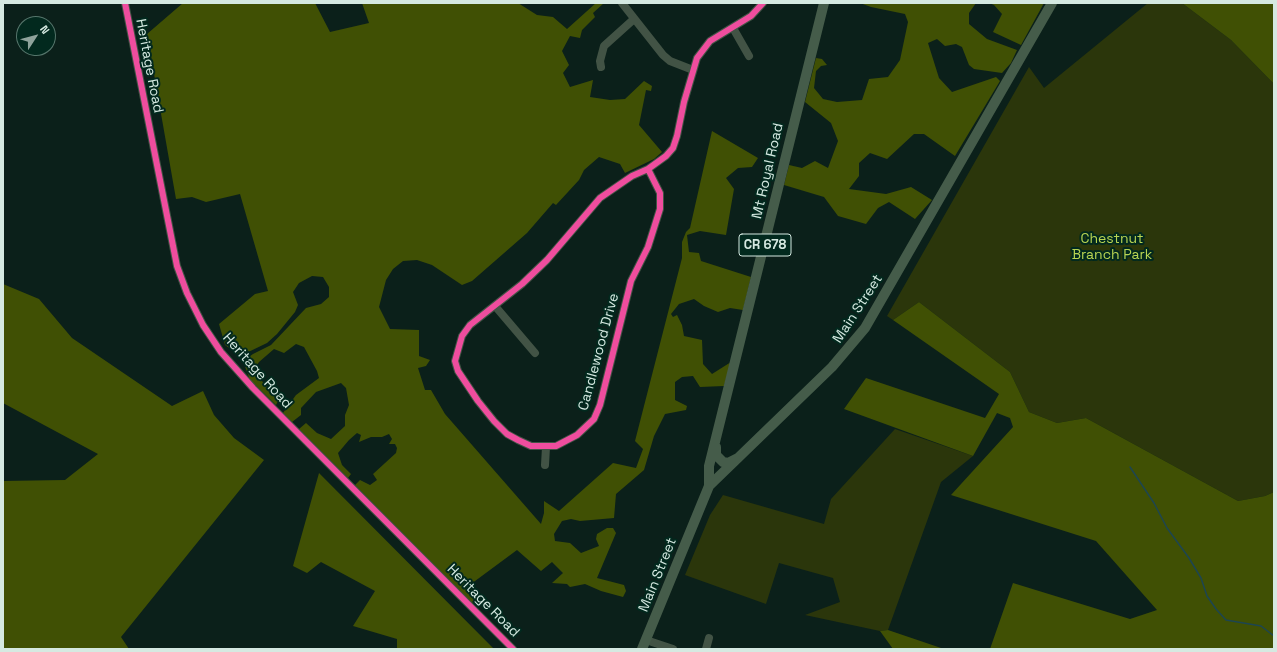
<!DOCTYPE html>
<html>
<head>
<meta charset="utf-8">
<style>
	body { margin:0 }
	#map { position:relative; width:1277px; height:652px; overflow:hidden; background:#0b201a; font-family:"Space Grotesk",sans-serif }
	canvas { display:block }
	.frame { position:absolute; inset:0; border:4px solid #d5e9e1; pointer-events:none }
	.north { position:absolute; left:16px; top:16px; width:40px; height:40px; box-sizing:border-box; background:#02291e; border:1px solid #56766c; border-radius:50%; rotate:54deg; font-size:11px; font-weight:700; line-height:16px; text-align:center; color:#d5e9e1 }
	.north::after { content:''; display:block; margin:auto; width:14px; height:18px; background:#8ea39b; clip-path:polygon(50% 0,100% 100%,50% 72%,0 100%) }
</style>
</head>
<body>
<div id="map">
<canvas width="1277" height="652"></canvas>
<div class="frame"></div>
<div class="north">N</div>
</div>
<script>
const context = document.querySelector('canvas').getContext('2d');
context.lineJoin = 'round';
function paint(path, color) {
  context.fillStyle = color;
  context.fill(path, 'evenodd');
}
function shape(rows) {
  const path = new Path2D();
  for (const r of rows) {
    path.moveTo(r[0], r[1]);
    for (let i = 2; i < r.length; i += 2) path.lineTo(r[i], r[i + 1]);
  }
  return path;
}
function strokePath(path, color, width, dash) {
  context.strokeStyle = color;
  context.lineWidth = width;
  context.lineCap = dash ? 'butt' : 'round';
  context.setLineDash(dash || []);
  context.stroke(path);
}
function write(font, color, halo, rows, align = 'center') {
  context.font = font + ' "Space Grotesk",sans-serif';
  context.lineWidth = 4;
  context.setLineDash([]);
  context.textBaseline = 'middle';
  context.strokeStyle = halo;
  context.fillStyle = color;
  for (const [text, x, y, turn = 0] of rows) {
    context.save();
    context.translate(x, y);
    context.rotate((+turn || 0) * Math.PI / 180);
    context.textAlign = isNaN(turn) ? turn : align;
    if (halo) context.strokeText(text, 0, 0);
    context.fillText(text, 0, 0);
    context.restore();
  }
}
const green = shape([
	[1148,3,1182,3,1231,40,1274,84,1274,492,1265,496,1238,501,1086,418,1057,423,1029,412,1010,372,919,302,893,320,887,316,1029,67,1044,88],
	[895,429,973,456,941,482,888,630,880,631,805,615,840,602,833,578,779,563,766,604,685,575,710,515,723,495,824,524,831,499]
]);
const forest = shape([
	[183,3,315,3,330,32,369,23,362,3,518,3,537,15,553,17,567,29,596,3,604,3,593,13,595,17,582,30,580,38,570,36,562,51,569,65,563,73,570,87,593,80,590,97,610,100,625,99,644,81,652,86,651,91,646,90,639,125,662,152,654,159,625,173,620,164,599,157,584,170,579,180,556,205,553,203,527,233,472,281,462,285,432,265,417,260,403,261,393,269,386,280,379,307,390,329,419,330,419,356,430,360,426,366,418,368,425,390,431,390,445,414,541,524,544,513,544,501,559,511,613,463,636,468,643,449,635,441,682,258,682,242,686,232,690,228,712,131,758,158,752,167,738,168,726,178,734,189,726,235,700,231,687,235,689,252,699,253,701,261,751,277,743,310,730,308,718,312,704,306,694,299,679,304,671,314,673,317,677,315,682,325,684,336,702,340,703,364,712,374,731,362,724,386,700,387,693,376,682,377,675,382,675,400,687,406,686,410,665,414,654,436,644,470,616,494,614,518,580,521,571,519,562,521,554,534,555,541,570,543,581,553,599,546,596,539,597,534,607,528,613,528,616,533,597,578,624,585,626,591,623,597,601,591,585,584,570,587,567,584,552,583,563,573,552,562,541,571,517,550,471,584,478,599,473,604,355,485,360,480,370,485,377,480,373,474,396,453,397,448,395,444,389,444,392,439,389,434,382,437,371,437,359,442,361,435,357,433,349,440,338,453,342,465,351,474,348,478,299,429,306,423,317,433,331,439,345,426,345,415,349,405,346,388,341,383,316,392,301,408,301,415,292,422,283,413,296,395,319,378,317,371,304,347,296,344,284,353,274,349,259,362,253,371,270,390,280,397,276,405,250,380,243,361,253,354,271,345,306,308,321,304,329,297,329,287,323,277,312,276,299,283,293,292,298,305,295,312,277,334,267,343,240,356,225,345,219,324,255,294,268,291,240,194,206,202,192,197,176,199,147,34],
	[860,3,976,3,969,13,969,24,987,39,1017,50,1011,63,1002,73,974,69,969,65,962,47,956,44,945,46,937,39,928,43,939,78,952,92,996,77,1000,81,955,156,924,134,914,134,887,159,870,153,859,163,859,176,849,189,886,194,911,187,932,200,915,219,889,202,878,208,866,224,838,216,824,197,784,185,789,165,802,168,815,161,828,168,838,141,831,123,805,102,816,58,822,59,827,65,821,66,816,71,814,88,823,99,837,102,862,100,869,79,888,77,900,60,908,22,905,14,871,7],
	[989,3,1044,3,1021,45,993,32,1002,14,994,5],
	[1182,3,1274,3,1274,84,1231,40],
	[3,284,39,299,72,338,172,406,203,391,214,415,234,438,264,460,121,637,129,649,3,649,3,481,65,480,98,454,3,403],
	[919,302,1010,372,1029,412,1057,423,1086,418,1238,501,1265,496,1274,492,1274,649,990,649,1013,583,1130,619,1157,610,1096,541,951,495,1013,427,1010,418,997,413,973,456,844,409,866,378,985,418,999,394,893,320],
	[319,473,494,649,397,649,397,639,353,626,375,591,321,562,307,573,293,566],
	[888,630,944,649,893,649,880,631]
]);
const stream = shape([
	[1130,467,1154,503,1167,528,1189,558,1201,578,1207,596,1216,609,1226,620,1261,626,1274,636]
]);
const minor = shape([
	[125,3,177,266,187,293,203,325,221,352,253,388,513,649],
	[622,3,663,55,670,61,693,70],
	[733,28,749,56],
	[601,67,600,61,604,46,634,19],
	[648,169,660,193,660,209,648,247,631,281,600,405,594,419,577,435,556,446,531,446,518,440,507,434,494,421,478,401,458,371,455,361,462,336,470,325,522,284,547,260,600,198,632,176,648,169,666,156,673,148,677,136,684,102,697,58,710,41,751,16,763,3],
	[495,306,535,353],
	[545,465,546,447],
	[646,640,673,649],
	[706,649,709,638]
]);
const major = shape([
	[716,447,716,455,723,462,728,463,738,458],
	[709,486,709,466,824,3],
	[642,649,709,486,832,367,865,328,1052,3]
]);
const cycleway = shape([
	[125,3,177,266,187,293,203,325,221,352,253,388,513,649],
	[648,169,660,193,660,209,648,247,631,281,600,405,594,419,577,435,556,446,531,446,518,440,507,434,494,421,478,401,458,371,455,361,462,336,470,325,522,284,547,260,600,198,632,176,648,169,666,156,673,148,677,136,684,102,697,58,710,41,751,16,763,3]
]);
const shields = [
	[765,245,52]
];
const shieldNames = [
	["CR 678",765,245]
];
const streetNames = [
	["Heritage Road",149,66,79],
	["Mt Royal Road",768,171,-77],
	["Main Street",858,309,-57],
	["Candlewood Drive",599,352,-75],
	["Heritage Road",257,371,48],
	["Main Street",658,575,-68],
	["Heritage Road",483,601,45]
];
const parkNames = [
	["Chestnut",1112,239],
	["Branch Park",1112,255]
];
paint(green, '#2b360b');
paint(forest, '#405004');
strokePath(stream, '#1d4551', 1.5);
strokePath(minor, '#425345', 8);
strokePath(major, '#455c4a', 10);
strokePath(cycleway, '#ef4d9e', 6);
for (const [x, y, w] of shields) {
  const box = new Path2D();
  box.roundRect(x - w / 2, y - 11, w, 22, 3);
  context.fillStyle = '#02291e';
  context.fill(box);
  strokePath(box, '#d5e9e1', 1);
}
write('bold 13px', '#d5e9e1', null, shieldNames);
write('14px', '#d5e9e1', '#02291e', streetNames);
write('14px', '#b8d452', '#02291e', parkNames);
</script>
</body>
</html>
